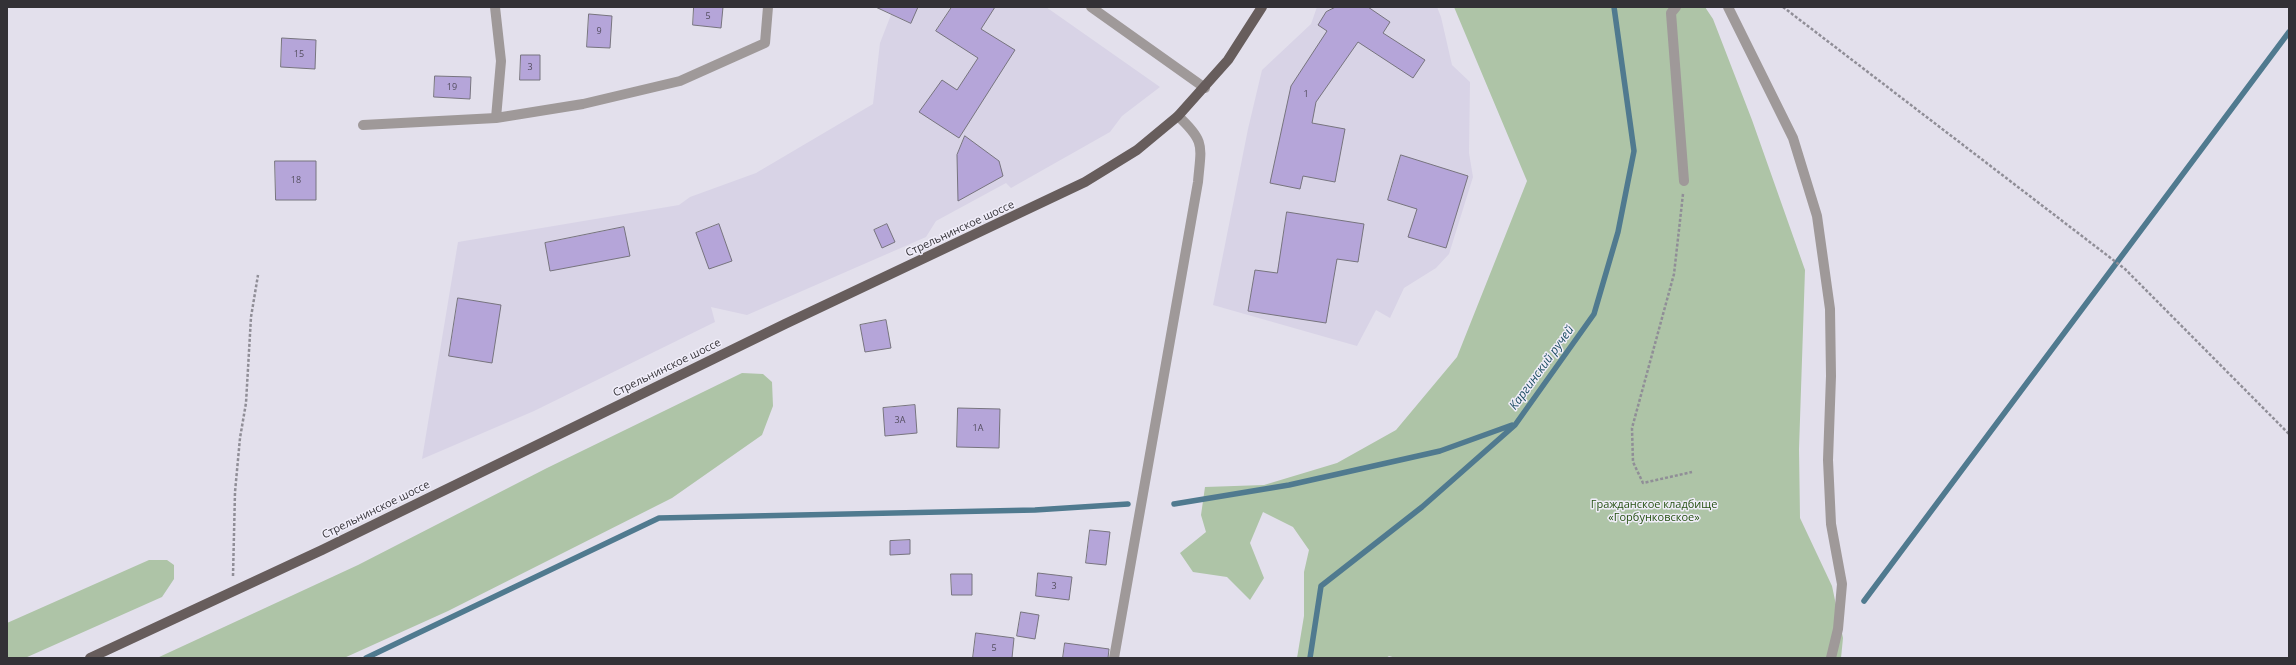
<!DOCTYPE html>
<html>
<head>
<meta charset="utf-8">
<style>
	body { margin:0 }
	#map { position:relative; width:2296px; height:665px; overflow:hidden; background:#e3e0ec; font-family:"Open Sans",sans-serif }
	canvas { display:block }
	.frame { position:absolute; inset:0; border:8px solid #333136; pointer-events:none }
</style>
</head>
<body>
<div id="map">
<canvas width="2296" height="665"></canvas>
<div class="frame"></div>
</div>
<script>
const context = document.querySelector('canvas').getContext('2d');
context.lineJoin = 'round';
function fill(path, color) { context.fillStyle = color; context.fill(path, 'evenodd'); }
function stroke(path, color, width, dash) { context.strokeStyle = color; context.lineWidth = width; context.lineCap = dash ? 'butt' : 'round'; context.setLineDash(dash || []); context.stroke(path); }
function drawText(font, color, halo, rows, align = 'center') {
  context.font = font + ' "Open Sans",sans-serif'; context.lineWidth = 3; context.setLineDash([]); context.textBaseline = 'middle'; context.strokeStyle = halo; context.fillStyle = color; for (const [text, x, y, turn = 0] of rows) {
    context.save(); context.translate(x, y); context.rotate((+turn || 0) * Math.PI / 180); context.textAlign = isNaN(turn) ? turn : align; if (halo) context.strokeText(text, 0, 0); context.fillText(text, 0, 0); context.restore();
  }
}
const built = new Path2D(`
	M894,7H1046L1160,87L1122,116L1110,132L1011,188L1006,183L936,221L926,237L747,315L711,307L715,322L534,411L422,459L458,242L679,205L690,197L756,173L873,104L880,43Z
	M1317,7H1437L1441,17L1452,65L1470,82L1469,153L1473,177L1449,254L1436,268L1404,288L1390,318L1376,310L1357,346L1213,305L1248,129L1262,70L1311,24Z`);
const green = new Path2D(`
	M1454,7H1705L1713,19L1752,120L1805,270L1799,449L1800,518L1832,586L1843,638L1841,658H1396L1389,656L1386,658H1297L1304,616V572L1309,550L1293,527L1263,512L1250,543L1264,578L1250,600L1227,577L1193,572L1180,553L1206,532L1201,515L1205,487L1264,485L1337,463L1396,430L1457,357L1527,181Z
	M742,373L763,374L772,382L773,406L762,435L672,498L448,611L344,658H157L358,565L547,468Z
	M149,560H167L174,565V579L162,597L25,658H7V623Z`);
const stream = new Path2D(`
	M1174,504L1289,485L1440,451L1512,425
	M1864,601L2289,32
	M366,658L659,518L1035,510L1128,504
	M1310,658L1321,586L1422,507L1515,425L1594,314L1618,232L1634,151L1614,7`);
const building = new Path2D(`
	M694,7H723L721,28L693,25Z
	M876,7H918L911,23Z
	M952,7H995L981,29L1015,50L959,138L919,112L942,80L957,90L978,58L936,31Z
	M1336,7H1368L1390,22L1383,33L1425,60L1413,78L1358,42L1316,102L1312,123L1345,129L1335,182L1303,176L1300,189L1270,183L1291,86L1327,31L1318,25L1326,12Z
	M589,14L612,16L610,48L587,47Z
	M282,38L316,40L315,69L281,67Z
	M521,55H540V80H520Z
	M435,76L471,77L470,99L434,97Z
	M965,136L999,161L1003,176L958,201L957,155Z
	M1401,155L1468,176L1446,248L1408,237L1417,209L1388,200Z
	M275,161H316V200H276Z
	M1287,212L1364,224L1358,262L1337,259L1326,323L1248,311L1255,270L1277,273Z
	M719,224L732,261L709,269L696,233Z
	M887,224L895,242L882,248L874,230Z
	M624,227L630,256L550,271L545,243Z
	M458,298L501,305L492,363L449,356Z
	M886,320L891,348L865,352L860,325Z
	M915,405L917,433L885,436L883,408Z
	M958,408L1000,409L999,448L957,447Z
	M1090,530L1110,532L1106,565L1086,563Z
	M910,540V554L890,555V541Z
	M1038,573L1072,577L1069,600L1036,596Z
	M951,574H972V595H952Z
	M1021,612L1039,615L1035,639L1017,636Z
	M976,633L1014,638L1012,658H973Z
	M1065,643L1109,649L1108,658H1063Z`);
const path = new Path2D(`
	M1783,7L2125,269L2289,434
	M1683,194L1674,274L1632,428L1633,462L1643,483L1692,472
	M233,576L235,492L240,438L246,403L251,317L258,275`);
const minor = new Path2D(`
	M495,7L501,61L496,118
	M1091,7L1205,88
	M1676,7L1671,13L1684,181
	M1728,7L1793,138L1817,216L1830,309L1831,376L1828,460L1831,524L1842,584L1838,629L1831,658
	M363,125L496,118L583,104L680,81L765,43L768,7
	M1114,658L1198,182C1201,146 1206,142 1178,116`);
const major = new Path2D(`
	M90,658L322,550L785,324L1085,182L1137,150L1178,116L1228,60L1262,7`);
const numberNames = [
	["5",708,16],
	["9",599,31],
	["15",299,54],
	["3",530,67],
	["19",452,87],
	["1",1306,94],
	["18",296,180],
	["3А",900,420],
	["1А",978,428],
	["3",1054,586],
	["5",994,648]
];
const streetNames = [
	["Стрельнинское шоссе",960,229,-25],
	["Стрельнинское шоссе",667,368,-26],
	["Стрельнинское шоссе",376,510,-26]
];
const parkNames = [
	["Гражданское кладбище",1654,505],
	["«Горбунковское»",1654,518]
];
const waterNames = [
	["Каргинский ручей",1542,368,-54]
];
fill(built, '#d8d3e6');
fill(green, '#aec4a7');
stroke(stream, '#507a8f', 5.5);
fill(building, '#b5a5d9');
stroke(building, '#77747e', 1);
stroke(path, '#908e97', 2.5, [3, 2]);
stroke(minor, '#9f9999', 10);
stroke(major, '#675d5c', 10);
drawText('9px', '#544e5f', null, numberNames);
drawText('11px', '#333136', '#f0edf9', streetNames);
drawText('11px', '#245011', '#f0edf9', parkNames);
drawText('italic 12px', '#1c4d62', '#f0edf9', waterNames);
</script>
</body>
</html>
